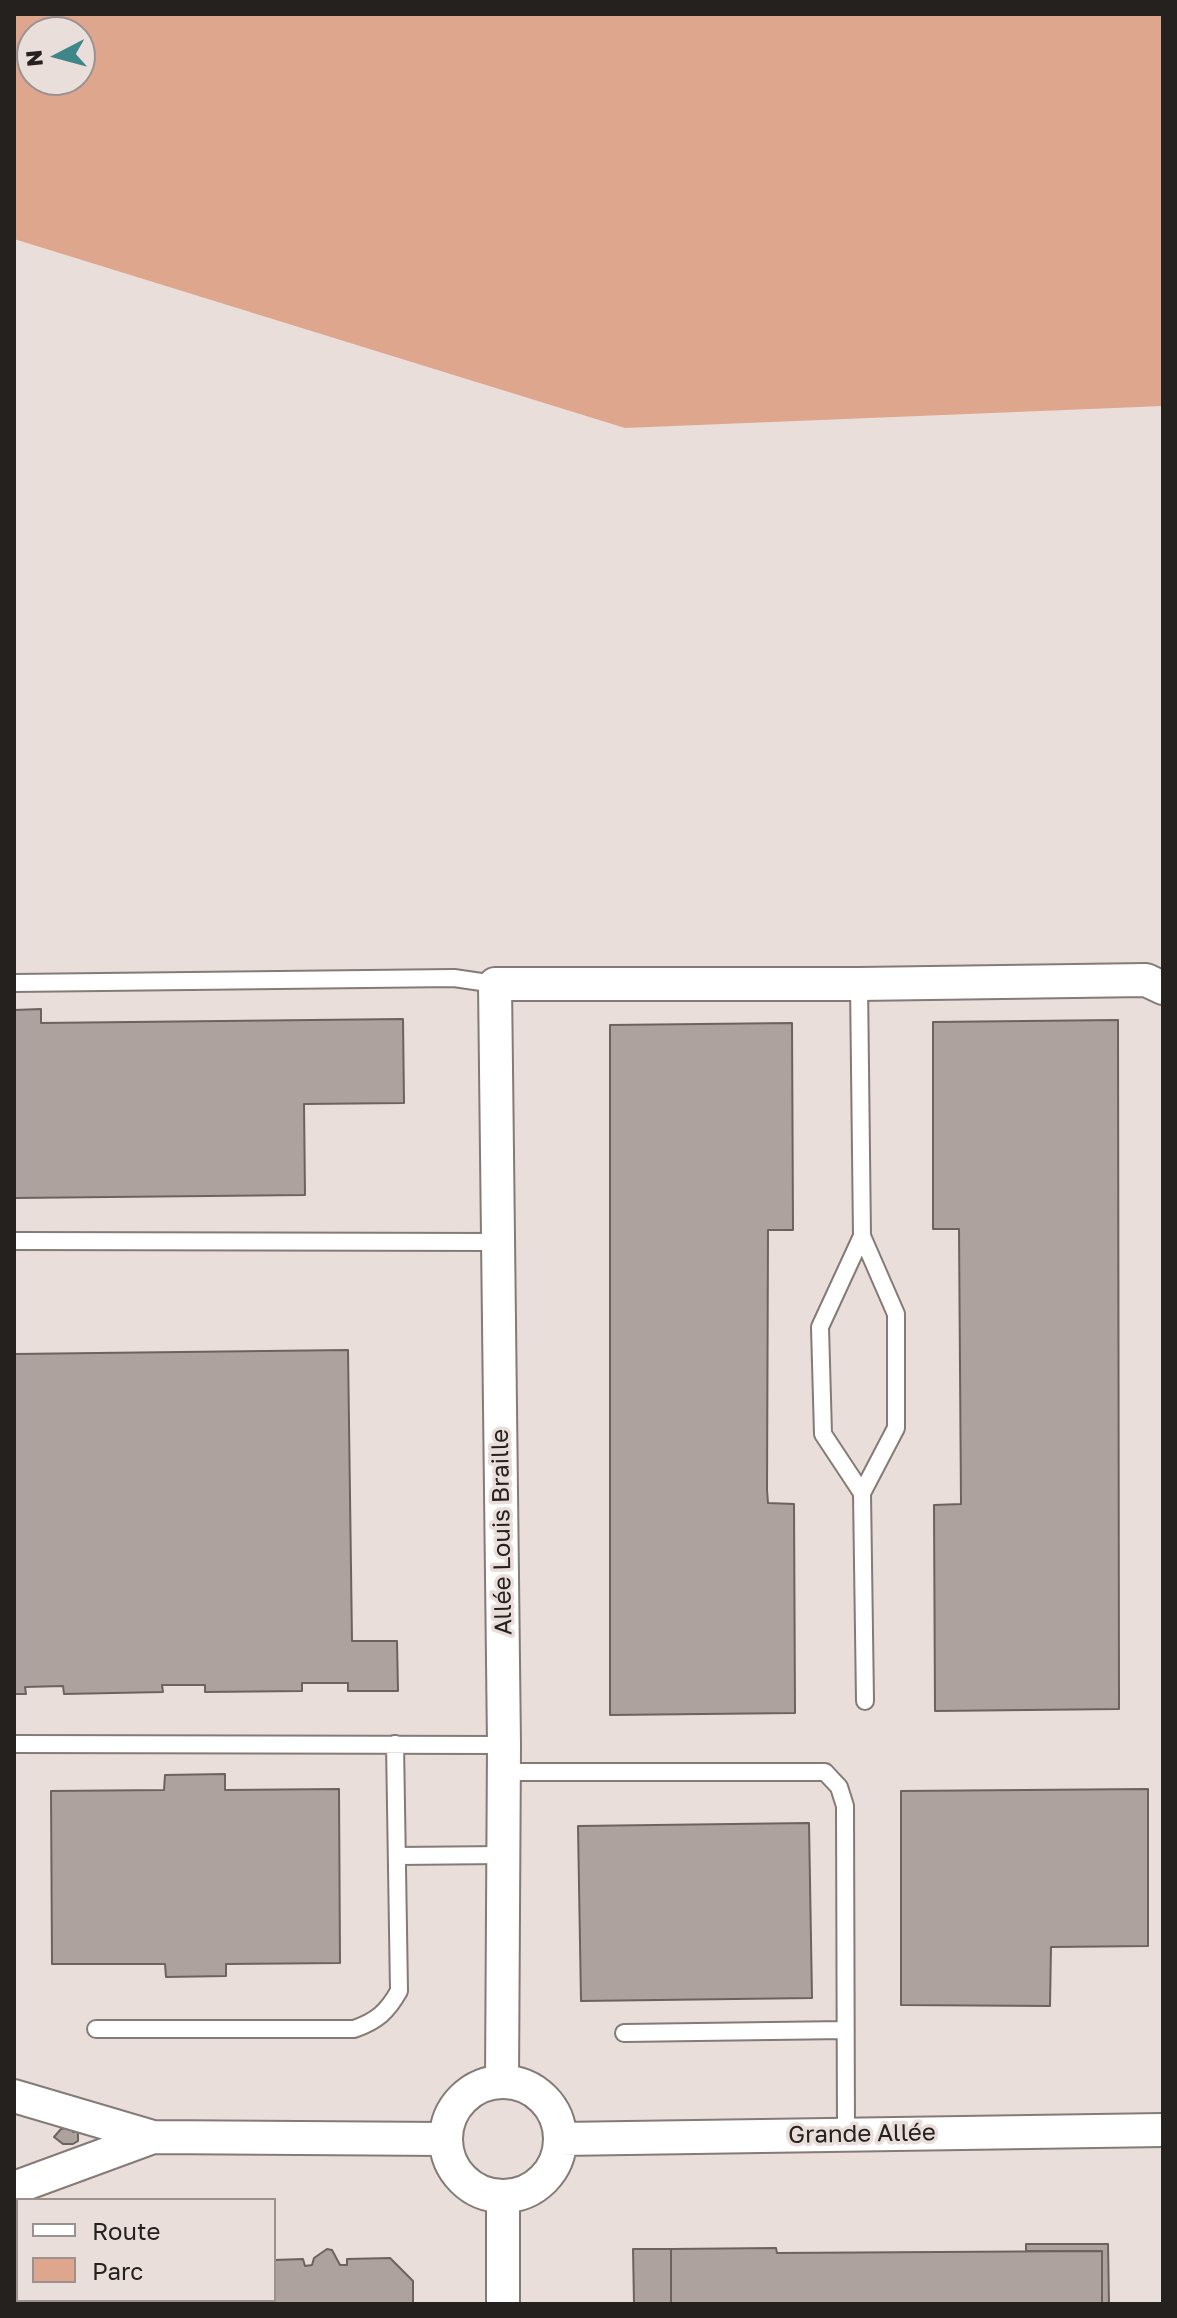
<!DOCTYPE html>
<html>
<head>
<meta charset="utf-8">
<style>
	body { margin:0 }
	#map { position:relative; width:1177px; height:2318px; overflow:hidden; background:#e9deda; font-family:"Golos Text",sans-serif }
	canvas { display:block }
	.frame { position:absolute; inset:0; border:16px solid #25211f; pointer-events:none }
	.legend { position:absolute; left:16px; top:2198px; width:260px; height:104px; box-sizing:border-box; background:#e9deda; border:2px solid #9b928f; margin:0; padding:10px 14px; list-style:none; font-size:24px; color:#25211f }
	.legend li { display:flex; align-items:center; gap:16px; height:40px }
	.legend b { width:40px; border:2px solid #9b928f }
	.north { position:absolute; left:16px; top:16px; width:80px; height:80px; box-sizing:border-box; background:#e9deda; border:2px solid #9b928f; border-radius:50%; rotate:264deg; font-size:22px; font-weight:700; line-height:32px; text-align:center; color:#25211f }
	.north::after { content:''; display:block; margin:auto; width:28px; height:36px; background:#3e868a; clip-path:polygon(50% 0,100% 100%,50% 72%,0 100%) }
</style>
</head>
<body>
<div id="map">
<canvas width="1177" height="2318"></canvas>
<div class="frame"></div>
<ul class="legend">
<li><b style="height:10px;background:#fff"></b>Route</li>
<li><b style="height:22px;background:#dfa68e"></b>Parc</li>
</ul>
<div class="north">N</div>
</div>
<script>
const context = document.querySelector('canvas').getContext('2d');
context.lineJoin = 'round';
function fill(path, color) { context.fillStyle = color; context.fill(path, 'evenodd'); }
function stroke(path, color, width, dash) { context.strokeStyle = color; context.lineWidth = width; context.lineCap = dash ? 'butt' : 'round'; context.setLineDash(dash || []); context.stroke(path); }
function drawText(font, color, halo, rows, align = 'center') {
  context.font = font + ' "Golos Text",sans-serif'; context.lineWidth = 7; context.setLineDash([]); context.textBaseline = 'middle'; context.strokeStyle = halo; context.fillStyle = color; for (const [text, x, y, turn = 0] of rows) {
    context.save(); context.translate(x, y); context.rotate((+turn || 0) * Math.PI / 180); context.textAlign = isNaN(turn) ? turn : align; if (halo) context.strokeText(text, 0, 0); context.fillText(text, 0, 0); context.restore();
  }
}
const green = new Path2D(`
	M14,14H1163V406L625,428L14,239ZM32,32H80V80H32Z`);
const building = new Path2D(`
	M41,1009V1023L403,1019L404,1103L304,1104L305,1195L14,1198V1010Z
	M1118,1020L1119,1709L935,1711L934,1505L961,1504L959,1229H933V1022Z
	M792,1023L793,1230H768L767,1490L768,1503L794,1504L795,1713L610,1715V1025Z
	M348,1350L352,1641H397L398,1691H348V1683H302V1691L205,1692V1685H162L163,1692L64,1694L63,1686L25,1687L26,1694H14V1354Z
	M225,1774V1790L339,1789L340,1963L226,1964V1976L166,1977L165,1964H52L51,1791L164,1790L165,1775Z
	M1148,1789V1946L1051,1947L1050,2006L901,2005V1791Z
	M809,1823L812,1998L581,2001L578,1826Z
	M73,2127V2132L78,2131V2141L73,2144H63L54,2137L61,2129Z
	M1026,2244H1108L1109,2304H1102V2251H1026Z
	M776,2248L777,2253L1102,2251V2304H671V2249Z
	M327,2249L332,2250L340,2265H347V2259L390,2258L413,2281V2304H239V2300H274V2260L303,2259L305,2266L312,2265L314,2258Z
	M633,2249H671V2304H634Z
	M18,2277V2300H173V2304H14V2282Z`);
const lane = new Path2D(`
	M14,983L454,978L495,984
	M859,984L862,1236L820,1327L823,1434L862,1493
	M862,1236L896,1314V1428L862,1493L865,1701
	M14,1241L498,1242
	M14,1744L504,1745
	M504,1772H825L839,1787L845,1806L846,2134
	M397,1856L504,1855
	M96,2029H354C377,2021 387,2012 399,1991L395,1744
	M624,2033L845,2030`);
const street = new Path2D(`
	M502,2081L504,1745L495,984H859L1146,980L1163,988
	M446 2139a57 57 0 1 1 114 0a57 57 0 1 1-114 0Z
	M14,2096L153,2137L444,2139
	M561,2139L1163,2130
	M14,2188L153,2137
	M503,2197V2304`);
const streetNames = [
	["Allée Louis Braille",502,1532,-91],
	["Grande Allée",862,2134,-1]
];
fill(green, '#dfa68e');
fill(building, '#ada29e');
stroke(building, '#6c635f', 2);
stroke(lane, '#847a76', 20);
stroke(street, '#847a76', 36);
stroke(lane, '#fff', 16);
stroke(street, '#fff', 32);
drawText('24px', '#25211f', '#e9deda', streetNames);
</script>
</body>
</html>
